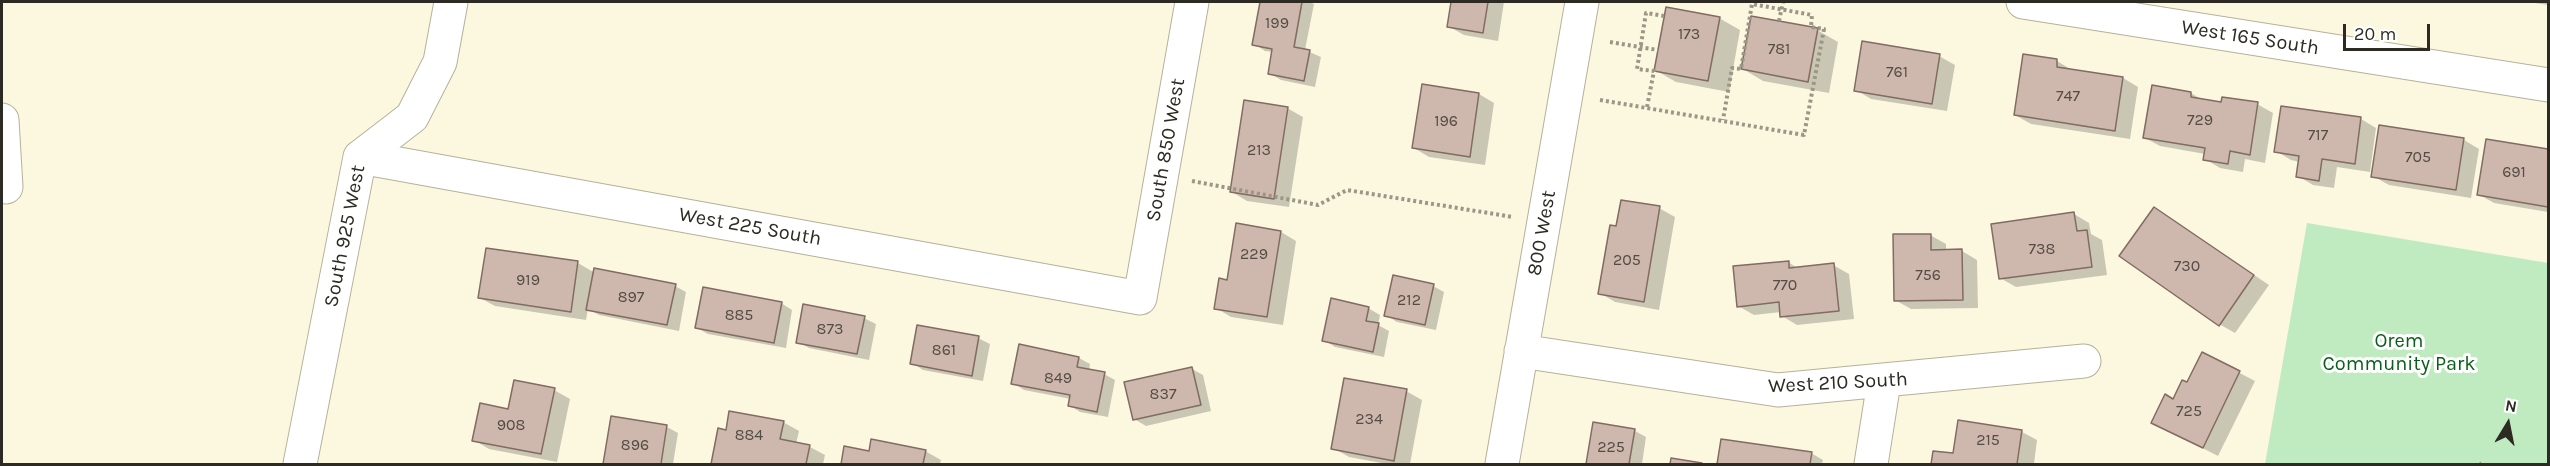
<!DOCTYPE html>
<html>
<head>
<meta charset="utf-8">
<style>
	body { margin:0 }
	#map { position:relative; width:2550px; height:466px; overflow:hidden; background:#fcf8e0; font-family:Karla,sans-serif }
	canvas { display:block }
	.frame { position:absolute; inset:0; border:3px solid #2c2a22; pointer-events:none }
	.north { position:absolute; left:2478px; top:394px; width:60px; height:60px; -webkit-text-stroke:4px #fff; paint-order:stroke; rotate:10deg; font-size:16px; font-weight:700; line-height:24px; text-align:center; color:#2c2a22 }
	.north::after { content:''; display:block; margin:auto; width:21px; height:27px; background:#2c2a22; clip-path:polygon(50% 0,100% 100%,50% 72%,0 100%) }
	.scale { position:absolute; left:2343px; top:24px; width:87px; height:27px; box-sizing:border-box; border:3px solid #2c2a22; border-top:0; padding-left:8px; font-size:18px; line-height:21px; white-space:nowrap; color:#2c2a22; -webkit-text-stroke:4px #fff; paint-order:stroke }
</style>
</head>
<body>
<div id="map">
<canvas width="2550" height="466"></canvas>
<div class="frame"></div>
<div class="north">N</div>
<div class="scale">20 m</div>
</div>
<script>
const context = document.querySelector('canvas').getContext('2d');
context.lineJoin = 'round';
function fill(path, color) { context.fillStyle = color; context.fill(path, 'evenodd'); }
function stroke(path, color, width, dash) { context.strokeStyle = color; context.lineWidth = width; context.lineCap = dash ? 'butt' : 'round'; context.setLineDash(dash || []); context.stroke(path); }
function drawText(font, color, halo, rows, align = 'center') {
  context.font = font + ' Karla,sans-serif'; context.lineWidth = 6; context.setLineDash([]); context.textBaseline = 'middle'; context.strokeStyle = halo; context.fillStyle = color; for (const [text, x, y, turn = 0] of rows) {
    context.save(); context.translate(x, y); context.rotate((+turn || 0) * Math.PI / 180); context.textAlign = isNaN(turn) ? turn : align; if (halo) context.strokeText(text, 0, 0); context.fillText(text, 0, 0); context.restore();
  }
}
const green = new Path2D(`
	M2307,223L2548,263V464H2265Z`);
const shadow = new Path2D(`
	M1262,2H1309L1314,4L1305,50L1321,57L1315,87L1281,80L1269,73L1273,52L1265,51L1254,44Z
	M1452,2H1504L1498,41L1464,35L1448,26Z
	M2528,2H2548V5Z
	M1719,18L1740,30L1729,92L1676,82L1655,70Z
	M1817,30L1838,42L1829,93L1763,81L1743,69Z
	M1939,56L1955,65L1947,111L1871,99L1856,90Z
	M2057,61L2072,70L2123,78L2138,87L2130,139L2031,124L2015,115Z
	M2191,93L2204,101L2223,104H2257L2273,113L2265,163L2245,159L2243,172L2220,168L2205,159V154L2160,146L2145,138Z
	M1479,94L1494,103L1485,165L1429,157L1414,148Z
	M2282,107L2361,119L2376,128L2370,172L2337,167L2334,188L2313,185L2298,176L2300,162L2291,160L2276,151Z
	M1287,108L1303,117L1289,207L1247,201L1232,192Z
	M2464,140L2479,149L2471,198L2389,185L2373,176Z
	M2487,140L2548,151V212L2494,203L2478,194Z
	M1659,208L1675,217L1659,310L1615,302L1600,293L1617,228Z
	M2074,214L2089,223L2091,234L2102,240L2107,275L2016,287L2000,278Z
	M2169,218L2269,285L2235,333L2219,324Z
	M1281,232L1296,241L1283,325L1231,317L1216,308L1228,281Z
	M1930,235L1946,244V251H1962L1977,260L1978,308L1911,309L1895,300Z
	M1788,262L1799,269L1833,265L1849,274L1854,319L1797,325L1782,316L1781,312L1754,315L1738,306Z
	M578,263L595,273L675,286L686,292L679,331L599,315L588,309L586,320L495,306L480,298Z
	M1433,286L1444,292L1436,330L1397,322L1386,315Z
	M781,303L792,310L786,348L708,334L697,328Z
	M1368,308L1380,315L1378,325L1389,331L1384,357L1335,347L1324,340Z
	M864,318L876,324L869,360L809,348L798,342Z
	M978,338L990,344L983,381L923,370L912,363Z
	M2203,354L2255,381L2218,456L2169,431L2174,401L2188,384Z
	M1079,358L1090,364L1089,371L1104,374L1115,380L1108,417L1080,412L1069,405L1071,399L1024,390L1013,383Z
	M1192,369L1203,375L1211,411L1146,426L1134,419Z
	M554,390L570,399L557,462L489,449L474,440Z
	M1406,391L1422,400L1410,464H1387L1349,457L1333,448Z
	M612,418L667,427L678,433L673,464H604Z
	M783,422L799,431L796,444L810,447L825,455L823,464H712L719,430L727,432Z
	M1959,422L2022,432L2037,440L2034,464H1933L1934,452L1954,455Z
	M1594,424L1635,431L1646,437L1642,464H1588Z
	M1722,441L1811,453L1823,460L1822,464H1718Z
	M845,448L870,453L925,451L941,460L940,464H842Z`);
const building = new Path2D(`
	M1260,2H1302L1294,47L1310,50L1304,81L1268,74L1272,49L1252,45Z
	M1451,2H1488L1483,33L1447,27Z
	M1666,7L1720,17L1708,81L1654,71Z
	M1751,16L1818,28L1808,82L1741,69Z
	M1862,41L1940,54L1932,104L1854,91Z
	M2023,54L2057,59V67L2123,77L2115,131L2014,115Z
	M1422,84L1479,93L1470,157L1412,148Z
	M2152,85L2191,92V97L2221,102L2222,97L2258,102L2250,155L2230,151L2228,164L2203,160L2205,148L2143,138Z
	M1244,100L1288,107L1274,199L1230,192Z
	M2281,106L2361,117L2355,164L2322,159L2319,181L2296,177L2299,156L2274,152Z
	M2379,125L2464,138L2456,190L2371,177Z
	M2486,139L2548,149V207L2477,195Z
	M1621,200L1660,206L1644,302L1598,294L1610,225L1616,226Z
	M2154,207L2254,275L2219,326L2119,256Z
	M2074,212L2077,231L2087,230L2092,267L1999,279L1991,224Z
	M1236,223L1281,231L1267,317L1214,309L1219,278L1227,280Z
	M1893,234H1931V250L1962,249L1963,300L1894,301Z
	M486,248L578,261L571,312L478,298Z
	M1789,261V268L1834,263L1839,311L1780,317L1779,302L1737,307L1733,266Z
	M594,268L676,284L667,325L586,310Z
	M1393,275L1434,284L1425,325L1384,316Z
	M703,287L782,302L774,343L695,328Z
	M1331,298L1369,307L1366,321L1379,323L1373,352L1322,341Z
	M803,304L865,316L857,354L796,343Z
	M917,325L979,336L972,376L910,364Z
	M1019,344L1079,357L1077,367L1105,372L1097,412L1068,406L1070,395L1011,384Z
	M2202,352L2240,371L2203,448L2151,423L2165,394L2173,399L2182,380L2187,382Z
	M1192,367L1201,405L1133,420L1124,382Z
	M1344,378L1407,389L1394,461L1331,449Z
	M514,380L555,388L541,454L472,441L480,403L508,409Z
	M729,411L784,421L780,439L810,445L806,464H711L718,428L726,430Z
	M611,416L667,425L661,464H603Z
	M1958,420L2022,430L2017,464H1931L1933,451L1953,453Z
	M1593,422L1635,429L1629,464H1586Z
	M871,439L926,450L923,464H841L844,446L869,451Z
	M1721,439L1812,452L1810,464H1717Z
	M1671,458L1702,463V464H1670Z`);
const path = new Path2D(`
	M1779,21L1783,2
	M1610,42L1658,50
	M1600,100L1804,135L1824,29L1811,27L1812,15L1752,4L1741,69L1732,68L1723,120
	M1647,107L1654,71L1637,69L1646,13L1664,16
	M1192,181L1318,205L1347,190L1513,217
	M2479,463L2480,464`);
const minor = new Path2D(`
	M2023,2L2548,85
	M2,120L6,187
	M360,157L1140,298L1192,2
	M1521,351L1778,390L2084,361
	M300,464L360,157L412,117L440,62L451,2
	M1502,464L1582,2
	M1871,464L1884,382`);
const numberNames = [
	["199",1277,23],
	["173",1689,34],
	["781",1779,49],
	["761",1897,72],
	["747",2068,96],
	["729",2200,120],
	["196",1446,121],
	["717",2318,135],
	["213",1259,150],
	["705",2418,157],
	["691",2514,172],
	["738",2042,249],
	["229",1254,254],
	["205",1627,260],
	["730",2187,266],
	["756",1928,275],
	["919",528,280],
	["770",1785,285],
	["897",631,297],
	["212",1409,300],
	["885",739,315],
	["873",830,329],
	["861",944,350],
	["849",1058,378],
	["837",1163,394],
	["725",2189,411],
	["234",1369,419],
	["908",511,425],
	["884",749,435],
	["215",1988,440],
	["896",635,445],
	["225",1611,447]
];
const streetNames = [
	["West 165 South",2250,38,9],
	["South 850 West",1166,150,-80],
	["West 225 South",750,227,10],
	["800 West",1542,233,-80],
	["South 925 West",345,236,-79],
	["West 210 South",1838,383,-3]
];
const parkNames = [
	["Orem",2399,341],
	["Community Park",2399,364]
];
fill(green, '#c0eac0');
fill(shadow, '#0003');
fill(building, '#ceb7ac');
stroke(building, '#816b62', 1.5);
stroke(minor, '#b5b19b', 35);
stroke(path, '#9a9787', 4, [3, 3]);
stroke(minor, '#fff', 33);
drawText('16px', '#544d44', null, numberNames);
drawText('20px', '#2c2a22', '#fff', streetNames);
drawText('20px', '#095f19', '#fff', parkNames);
</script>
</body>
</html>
